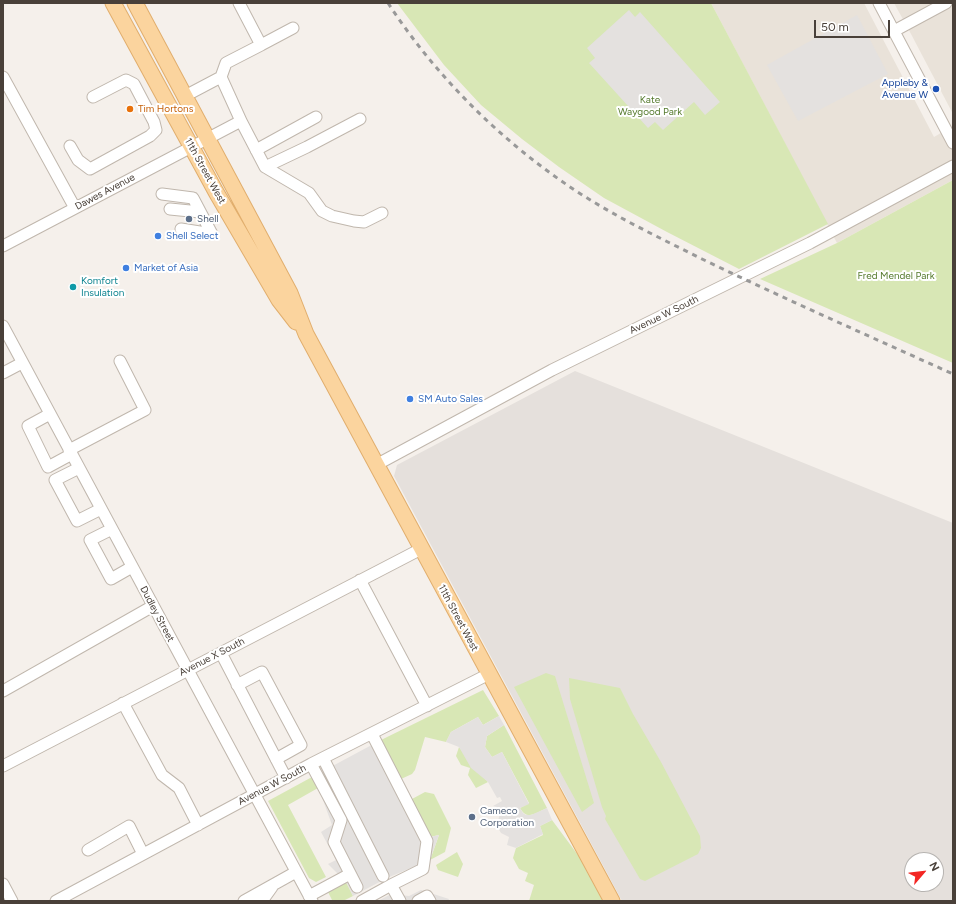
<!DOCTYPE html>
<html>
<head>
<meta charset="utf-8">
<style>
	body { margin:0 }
	#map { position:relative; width:956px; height:904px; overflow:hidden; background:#f5f0eb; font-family:Figtree,sans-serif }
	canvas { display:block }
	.frame { position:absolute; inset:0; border:4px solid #494039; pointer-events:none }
	.north { position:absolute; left:904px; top:852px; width:40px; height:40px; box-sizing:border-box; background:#fff; border:1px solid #b6b3b0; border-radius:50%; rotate:62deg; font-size:11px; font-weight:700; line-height:16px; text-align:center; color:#494039 }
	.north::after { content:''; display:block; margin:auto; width:14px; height:18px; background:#f32724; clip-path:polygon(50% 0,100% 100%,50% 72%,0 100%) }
	.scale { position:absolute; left:814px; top:20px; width:76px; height:18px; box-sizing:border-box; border:2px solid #494039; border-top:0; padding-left:5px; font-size:12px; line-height:14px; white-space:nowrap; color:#494039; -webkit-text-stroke:3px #fff; paint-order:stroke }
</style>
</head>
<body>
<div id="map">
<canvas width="956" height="904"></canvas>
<div class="frame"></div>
<div class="north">N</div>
<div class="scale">50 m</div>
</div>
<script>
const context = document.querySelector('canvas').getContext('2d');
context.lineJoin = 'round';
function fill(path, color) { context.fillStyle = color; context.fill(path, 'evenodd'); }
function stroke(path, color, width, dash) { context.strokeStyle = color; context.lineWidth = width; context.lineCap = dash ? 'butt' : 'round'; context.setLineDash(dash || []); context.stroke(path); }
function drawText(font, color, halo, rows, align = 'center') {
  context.font = font + ' Figtree,sans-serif'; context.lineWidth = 4; context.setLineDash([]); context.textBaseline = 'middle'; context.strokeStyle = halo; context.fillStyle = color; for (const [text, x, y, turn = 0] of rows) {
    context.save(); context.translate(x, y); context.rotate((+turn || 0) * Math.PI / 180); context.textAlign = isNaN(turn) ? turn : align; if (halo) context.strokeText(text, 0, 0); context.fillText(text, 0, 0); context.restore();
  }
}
const residential = new Path2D(`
	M711,3H864L934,137L953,126V180L837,243Z
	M894,3H953V114L911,34Z`);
const industrial = new Path2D(`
	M575,371L953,523V901H622L394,476L397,465ZM912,860H936V884H912Z`);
const green = new Path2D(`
	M397,3H711L828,224L739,269L667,232L604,198L559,167L522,139L481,105L444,65Z
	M953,180V363L760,279L837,243Z
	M546,673L555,676L594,803L582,812L514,687Z
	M569,678L620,688L633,714L661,762L700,836L701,848L698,854L645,881L640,879L605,819L606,816L602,807L570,699Z
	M483,690L499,716L483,725L478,717L451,732L446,742L425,737L415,770L412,774L401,779L381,740Z
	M504,725L547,808C536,813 527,821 520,808L529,803L502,752L492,757L485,747L487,736Z
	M459,747L488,782L476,788L468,775L470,768L461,765L456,756Z
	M312,777L318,788L288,805L326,877L316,882L309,878L268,801Z
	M425,792L434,794L451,828L445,852L430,860L439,835L430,837L412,799Z
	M552,820L612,901H529L534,885L525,881L528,873L519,869L513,858L516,848L543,835L540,826Z
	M457,852L463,864L458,877L438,870L436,865Z
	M346,882L353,896L343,901L332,900L328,892Z`);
const parking = new Path2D(`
	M629,10L635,17L640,12L720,102L705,115L694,102L663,130L655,122L648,128L589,63L595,58L587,48Z
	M857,15L888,74L798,121L767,65Z
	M499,716L504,725L487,736L485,747L492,757L502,752L529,804L520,808L523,813L526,815H531L547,808L552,820L540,826L543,834L516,848L507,845L509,837L501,833L497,826L501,808L493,806L502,801L500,797L497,798L488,782L471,768L459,747L446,742L451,732L478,717L483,725Z
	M381,740L406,787L430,837L439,835L430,860L387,878L353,896L346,882L328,864L336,860L321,832L332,825L319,789L312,777Z
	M421,890L449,899L448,901H378L391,894L409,896Z`);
const minor = new Path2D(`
	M879,3L953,143
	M894,31L946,3
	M261,45L293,28
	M3,77L75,208
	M221,77L226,63L261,45L239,3
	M241,121L265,167L307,147L360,119
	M70,146L78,160L90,169L150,136L156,130L154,122L134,84L126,80L93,97
	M256,150L316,117
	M265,167L309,193L322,211L332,216L354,221L364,222L382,213
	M162,194L193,198L212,234
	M170,209L200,212
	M181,229L212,234
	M3,246L241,121L221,77L185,96
	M3,326L312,901
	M3,373L22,363
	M50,414L28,426L48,467L72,454
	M69,450L145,410L120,361
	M376,465L552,370L810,243L953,166
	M79,468L55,480L77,521L101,509
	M112,529L90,540L111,579L132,567
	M360,580L427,706
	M221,653L286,778
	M237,685L262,672L301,745L276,759
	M3,691L153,606
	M123,703L162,775L179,788L198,825
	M372,734L427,841L423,869L391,885
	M323,758L383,876
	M311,764L341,820L334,842L357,887
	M3,766L421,549
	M88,850L129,826L143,854
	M3,884L12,901
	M309,896L350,874
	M56,901L311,764L489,674
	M244,901L296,872
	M262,901L272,887
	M362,901L391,885L400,901
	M418,901L427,896L430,901`);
const major = new Path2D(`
	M113,3L216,192L279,300L296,322
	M135,3L290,293L306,334L612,901`);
const rail = new Path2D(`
	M388,3C433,72 493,133 560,180C605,212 654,235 702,259C785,299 869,336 953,374`);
const markers = [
	[936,89,4,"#1a4fb4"],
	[130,109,4,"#e8710a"],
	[189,219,4,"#5c6f8a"],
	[158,236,4,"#3f7fe0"],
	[126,268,4,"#3f7fe0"],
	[73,287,4,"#0f9aa8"],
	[410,399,4,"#3f7fe0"],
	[472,817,4,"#5c6f8a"]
];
const transitNames = [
	["Appleby &",928,83],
	["Avenue W",928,95]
];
const parkNames = [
	["Kate",650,100],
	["Waygood Park",650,112],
	["Fred Mendel Park",896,276]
];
const foodNames = [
	["Tim Hortons",138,109]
];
const streetNames = [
	["11th Street West",205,171,61],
	["Dawes Avenue",105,192,-28],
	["Avenue W South",664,315,-26],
	["Dudley Street",157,614,62],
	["11th Street West",458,618,62],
	["Avenue X South",212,657,-27],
	["Avenue W South",272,785,-28]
];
const serviceNames = [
	["Shell",197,219],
	["Cameco",480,811],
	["Corporation",480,823]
];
const shopNames = [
	["Shell Select",166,236],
	["Market of Asia",134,268],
	["SM Auto Sales",418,399]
];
const cultureNames = [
	["Komfort",81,281],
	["Insulation",81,293]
];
fill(residential, '#e9e2d9');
fill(industrial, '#e5e0dc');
fill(green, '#d8e7b5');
fill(parking, '#e4e1df');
stroke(minor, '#c0b7ad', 13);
stroke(major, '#e1ae6d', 17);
stroke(minor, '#fff', 11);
stroke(major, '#fbd49e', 15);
stroke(rail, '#999', 3, [5, 5]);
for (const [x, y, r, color] of markers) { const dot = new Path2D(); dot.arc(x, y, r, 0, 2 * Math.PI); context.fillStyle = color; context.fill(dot); stroke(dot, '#fff', 1.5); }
drawText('10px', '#164399', '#fff', transitNames, 'right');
drawText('10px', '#557a2d', '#fff', parkNames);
drawText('10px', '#c56008', '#fff', foodNames, 'left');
drawText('10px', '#494039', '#fff', streetNames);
drawText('10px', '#4e5e75', '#fff', serviceNames, 'left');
drawText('10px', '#366cbe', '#fff', shopNames, 'left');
drawText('10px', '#0d838f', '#fff', cultureNames, 'left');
</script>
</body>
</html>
